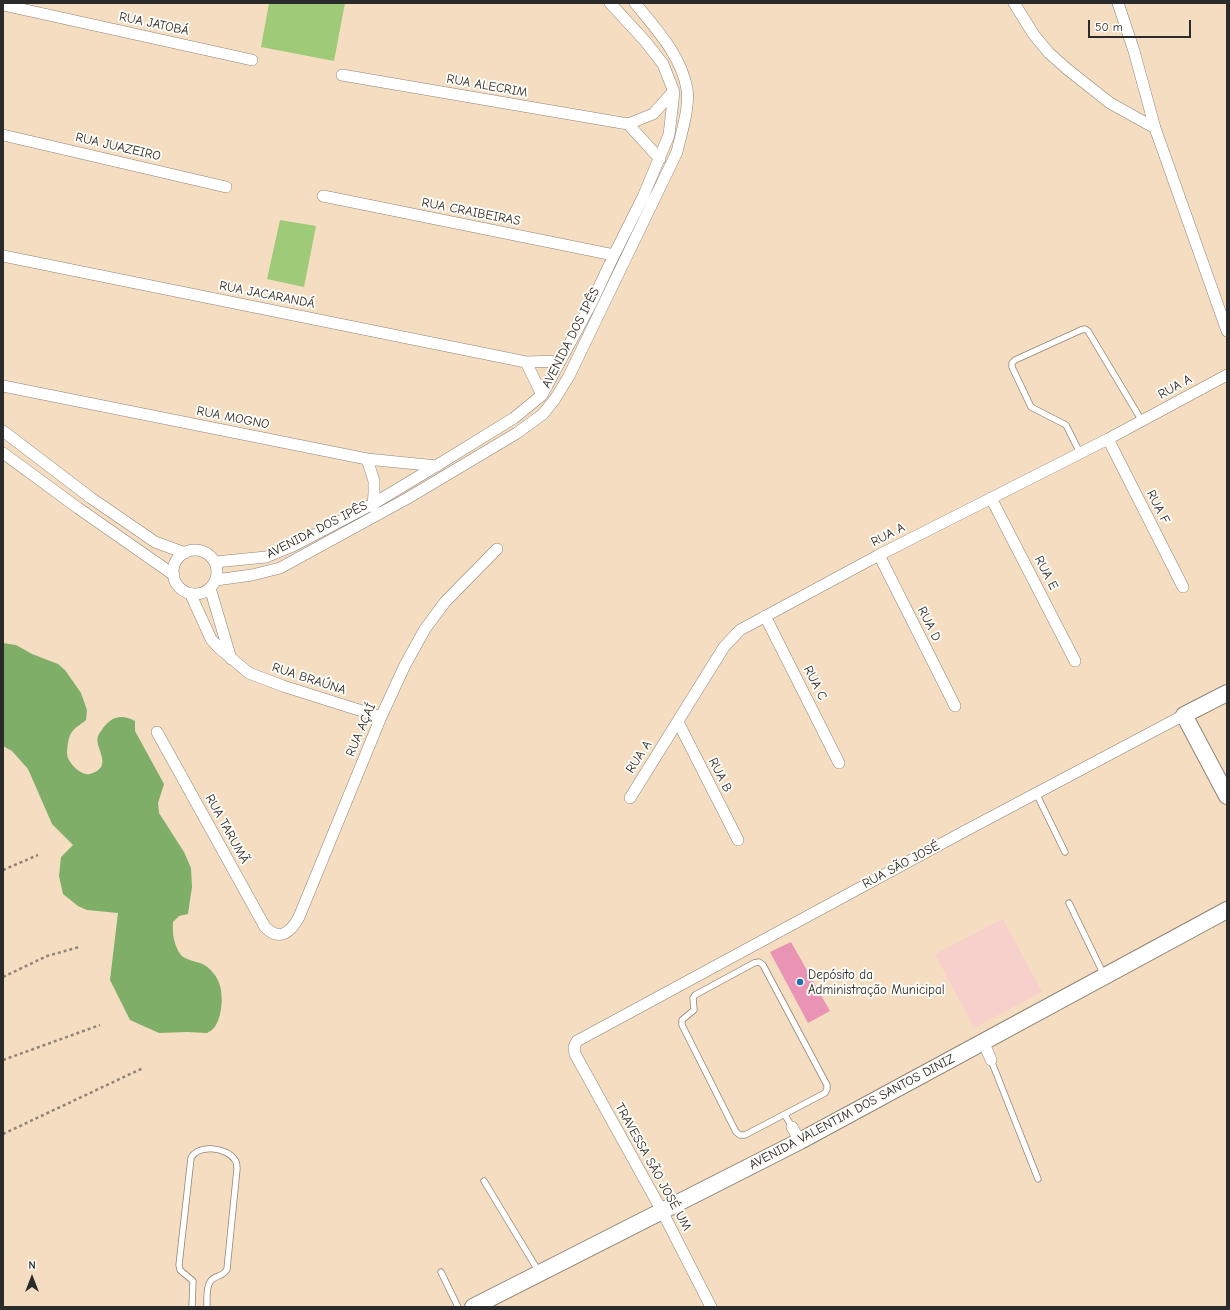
<!DOCTYPE html>
<html>
<head>
<meta charset="utf-8">
<style>
	body { margin:0 }
	#map { position:relative; width:1230px; height:1310px; overflow:hidden; background:#f4ddc1; font-family:"Comic Neue",sans-serif }
	canvas { display:block }
	.frame { position:absolute; inset:0; border:4px solid #2b2b2b; pointer-events:none }
	.north { position:absolute; left:12px; top:1258px; width:40px; height:40px; -webkit-text-stroke:3px #fdfcf7; paint-order:stroke; rotate:0deg; font-size:11px; font-weight:700; line-height:16px; text-align:center; color:#2b2b2b }
	.north::after { content:''; display:block; margin:auto; width:14px; height:18px; background:#2b2b2b; clip-path:polygon(50% 0,100% 100%,50% 72%,0 100%) }
	.scale { position:absolute; left:1088px; top:20px; width:103px; height:18px; box-sizing:border-box; border:2px solid #2b2b2b; border-top:0; padding-left:5px; font-size:12px; line-height:14px; white-space:nowrap; color:#2b2b2b; -webkit-text-stroke:3px #fdfcf7; paint-order:stroke }
</style>
</head>
<body>
<div id="map">
<canvas width="1230" height="1310"></canvas>
<div class="frame"></div>
<div class="north">N</div>
<div class="scale">50 m</div>
</div>
<script>
const context = document.querySelector('canvas').getContext('2d');
context.lineJoin = 'round';
function fill(path, color) { context.fillStyle = color; context.fill(path, 'evenodd'); }
function stroke(path, color, width, dash) { context.strokeStyle = color; context.lineWidth = width; context.lineCap = dash ? 'butt' : 'round'; context.setLineDash(dash || []); context.stroke(path); }
function drawText(font, color, halo, rows, align = 'center') {
  context.font = font + ' "Comic Neue",sans-serif'; context.lineWidth = 4; context.setLineDash([]); context.textBaseline = 'middle'; context.strokeStyle = halo; context.fillStyle = color; for (const [text, x, y, turn = 0] of rows) {
    context.save(); context.translate(x, y); context.rotate((+turn || 0) * Math.PI / 180); context.textAlign = isNaN(turn) ? turn : align; if (halo) context.strokeText(text, 0, 0); context.fillText(text, 0, 0); context.restore();
  }
}
const built = new Path2D(`
	M1003,919L1042,992L974,1028L935,954Z`);
const green = new Path2D(`
	M269,3H345L334,61L261,47Z
	M280,220L316,226L304,287L267,279Z`);
const forest = new Path2D(`
	M3,643L16,645L32,654L58,664L65,670L81,693L87,710L86,720C82,724 75,727 72,732C68,736 66,753 68,758C71,765 79,773 86,774C90,775 92,773 95,772C112,764 94,747 98,736C99,733 102,730 103,728C112,716 122,714 135,721V731L164,784L158,803L159,813L184,852L191,868L192,887L188,914L179,916L173,922C172,933 174,946 181,955C186,961 199,961 206,966C211,970 217,976 219,983C224,995 222,1018 214,1028C212,1030 209,1032 207,1033L187,1032L159,1033L130,1020L110,980L118,913L87,910L78,906L63,894L59,876L61,857L73,845L52,824L28,769L12,751L3,746Z`);
const building = new Path2D(`
	M791,942L830,1011L808,1023L770,952Z`);
const path = new Path2D(`
	M3,870L38,855
	M3,977L47,956L79,947
	M3,1060L100,1025
	M3,1134L143,1068`);
const lane = new Path2D(`
	M1080,453L1066,425L1031,407L1012,367V363L1015,360L1081,330L1085,329L1088,331L1142,421
	M1036,793L1065,852
	M1069,903L1104,975
	M759,962L763,965L827,1085V1089L825,1093L745,1135H740L736,1132L682,1025V1020L694,1010L693,998L695,995L754,963Z
	M991,1060L1038,1179
	M785,1115L792,1127
	M484,1181L539,1272
	M441,1272L458,1307
	M192,1307L193,1281L180,1270L179,1265L191,1158C198,1144 227,1147 235,1160C237,1162 237,1166 237,1169L227,1269C224,1277 214,1275 210,1282C206,1288 207,1300 207,1307`);
const street = new Path2D(`
	M1014,3L1034,35L1049,53L1067,69L1110,103L1155,128
	M1118,3L1134,51L1155,128L1227,331
	M3,5L252,60
	M342,75L628,124L653,114L673,92
	M628,124L660,159
	M3,135L226,187
	M323,196L614,255
	M3,256L526,362L560,361
	M526,362L542,395
	M3,386L367,459L437,466
	M3,431L91,498L142,533L155,542L185,553
	M1108,439L1183,587
	M3,453L78,508L174,575
	M367,459L374,481V493L373,507
	M991,498L1075,661
	M173 572a22 22 0 1 1 44 0a22 22 0 1 1-44 0Z
	M879,555L955,706
	M215,562L266,557L293,546L373,504L436,466L514,418L542,395L591,304L614,255L643,197L669,135L674,92L663,64L645,41L610,3
	M216,580L252,575L280,568L408,498L517,433L543,414L555,399L569,376L677,152C681,134 690,107 687,89C681,55 656,29 635,3
	M210,588L231,659
	M190,593L211,639L219,648L249,673L283,686L381,717
	M765,616L839,763
	M678,722L738,840
	M157,732L265,927C280,942 291,932 299,917L381,717L405,665L425,629L445,602L497,549
	M630,798L724,647L740,630L879,555L1108,439L1227,375
	M983,1041L991,1060
	M792,1127L800,1141
	M711,1307L662,1211L575,1054L574,1047L577,1041L965,831L1184,715`);
const secondary = new Path2D(`
	M1227,693L1184,715L1227,796
	M473,1307L800,1141L1227,910`);
const markers = [
	[800,982,4,"#1f6fb2"]
];
const streetNames = [
	["RUA JATOBÁ",154,24,12],
	["RUA ALECRIM",487,86,10],
	["RUA JUAZEIRO",118,147,13],
	["RUA CRAIBEIRAS",471,212,11],
	["RUA JACARANDÁ",267,295,11],
	["AVENIDA DOS IPÊS",571,338,-63],
	["RUA A",1175,387,-29],
	["RUA MOGNO",233,418,11],
	["RUA F",1158,507,63],
	["AVENIDA DOS IPÊS",317,530,-27],
	["RUA A",888,535,-27],
	["RUA E",1046,573,63],
	["RUA D",929,624,63],
	["RUA BRAÚNA",309,679,18],
	["RUA C",815,683,63],
	["RUA AÇAÍ",361,730,-67],
	["RUA A",639,757,-57],
	["RUA B",720,775,63],
	["RUA TARUMÃ",227,829,61],
	["RUA SÃO JOSÉ",901,865,-28],
	["AVENIDA VALENTIM DOS SANTOS DINIZ",852,1112,-28],
	["TRAVESSA SÃO JOSÉ UM",653,1167,61]
];
const poiNames = [
	["Depósito da",808,975],
	["Administração Municipal",808,990]
];
fill(built, '#f7d0cc');
fill(green, '#9fca77');
fill(forest, '#7fae68');
fill(building, '#ea94b5');
stroke(lane, '#908476', 7);
stroke(street, '#908476', 12);
stroke(secondary, '#908476', 18);
stroke(path, '#908476', 2.5, [3, 3]);
stroke(lane, '#fff', 5.5);
stroke(street, '#fff', 11);
stroke(secondary, '#fff', 16);
for (const [x, y, r, color] of markers) { const dot = new Path2D(); dot.arc(x, y, r, 0, 2 * Math.PI); context.fillStyle = color; context.fill(dot); stroke(dot, '#fdfcf7', 1.5); }
drawText('13px', '#2b2b2b', '#fdfcf7', streetNames);
drawText('13px', '#2b2b2b', '#fdfcf7', poiNames, 'left');
</script>
</body>
</html>
